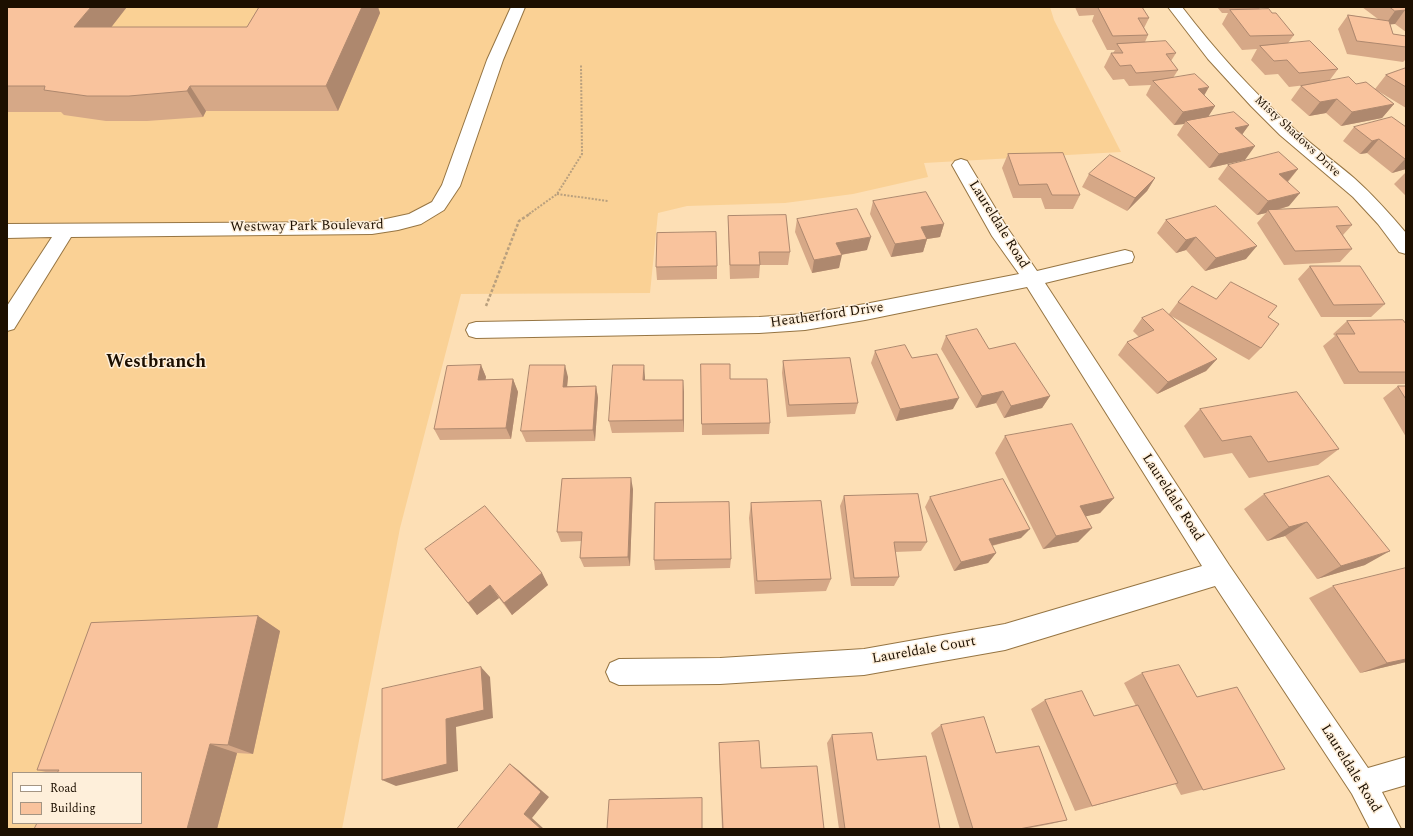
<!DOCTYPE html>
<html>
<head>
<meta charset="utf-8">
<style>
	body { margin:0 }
	#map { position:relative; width:1413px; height:836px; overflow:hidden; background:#fddfb5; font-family:Spectral,serif }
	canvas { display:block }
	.frame { position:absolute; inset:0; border:8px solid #1c0f00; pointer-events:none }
	.legend { position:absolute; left:12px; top:772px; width:130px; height:52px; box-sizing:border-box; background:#feefda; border:1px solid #a49583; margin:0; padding:5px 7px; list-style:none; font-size:12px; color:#1c0f00 }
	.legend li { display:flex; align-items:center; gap:8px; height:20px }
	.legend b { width:20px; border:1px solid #a49583 }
</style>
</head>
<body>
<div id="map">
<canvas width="1413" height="836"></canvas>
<div class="frame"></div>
<ul class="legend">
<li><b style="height:5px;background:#fff"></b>Road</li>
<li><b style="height:11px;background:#f9c39d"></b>Building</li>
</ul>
</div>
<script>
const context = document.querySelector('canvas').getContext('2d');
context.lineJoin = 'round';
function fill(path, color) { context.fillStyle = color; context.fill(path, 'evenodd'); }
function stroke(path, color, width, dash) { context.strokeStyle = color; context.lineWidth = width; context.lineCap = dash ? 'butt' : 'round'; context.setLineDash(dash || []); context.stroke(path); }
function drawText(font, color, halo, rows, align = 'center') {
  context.font = font + ' Spectral,serif'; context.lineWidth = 3; context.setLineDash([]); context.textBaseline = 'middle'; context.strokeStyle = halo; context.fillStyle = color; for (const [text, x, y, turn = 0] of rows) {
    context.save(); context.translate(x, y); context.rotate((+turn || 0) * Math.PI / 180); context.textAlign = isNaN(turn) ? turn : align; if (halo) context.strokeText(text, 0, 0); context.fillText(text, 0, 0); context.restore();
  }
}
const built = new Path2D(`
	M7,7H1050L1054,20L1121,152L924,163L928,177L853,194L785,203L687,206L658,213L650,293L461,294L400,528L342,829H7ZM13,773H141V823H13Z`);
const pathFar1 = new Path2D(`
	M557,194L608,201
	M529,214L557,194L582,154L581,65`);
const path = new Path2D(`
	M486,306L519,221L531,213`);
const minor = new Path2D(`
	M511,7H525L503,60L460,186L444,210L421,224L398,230L372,234L71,237L14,329L7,331V306L52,237L7,238V224L372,222L409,214L432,202L442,185L487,60Z
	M1168,7H1182C1215,50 1251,90 1291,126C1311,145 1333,160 1354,178C1373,195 1390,214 1406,233V254L1399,252L1378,224L1353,197L1280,135L1251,106L1208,59Z
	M961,159L967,161L1006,226L1037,271L1125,250L1132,252L1134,257L1132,262L1045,283L1229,565L1368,768L1406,757V785L1382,792L1401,829H1370L1352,794L1215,586L1005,650L864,675L720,684L619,685L610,681L606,672L610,663L619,659L720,658L864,649L1005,624L1202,566L1027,287L865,320L805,330L759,333L476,338L469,336L466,330L469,324L476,322L759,317L805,314L865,304L1019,274L992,236L952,165L955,161Z`);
const wall = new Path2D(`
	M7,7L112,27H247L259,7H378L380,13L338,111H206L203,117L147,121H106L64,115L61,112H7Z
	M1075,7H1142L1149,18L1144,28L1148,35L1145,42L1176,53L1171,61L1178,70L1173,78L1204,95L1215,106L1208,117L1249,125L1242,134L1245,160L1209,168L1177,135L1184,124L1174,125L1146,95L1151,85L1129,86L1124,79L1113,80L1104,67L1111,53H1113L1115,50H1107L1092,21L1094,15L1079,16Z
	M1217,7H1261L1259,9L1272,13L1294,35L1288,43L1338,69L1329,81L1356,84L1375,89L1386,75L1406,68V108L1378,91L1394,104L1382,118L1341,126L1326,113L1309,116L1291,100L1301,86L1306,85L1289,87L1278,74L1265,75L1251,60L1257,49L1242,50L1222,24L1228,13H1222Z
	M1362,7H1406V32L1395,24H1390L1393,34L1406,36V59L1403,62L1347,54L1338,29L1348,15L1378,19Z
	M1354,127H1406V169L1392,173L1367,153L1360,154L1343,141Z
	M1008,154L1080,195L1073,209H1045L1041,198H1013L1002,168Z
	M1228,165L1298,169L1288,182L1289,206L1277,210L1352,225L1343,235L1352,249L1340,262L1284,265L1257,223L1266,213L1257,215L1218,179Z
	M1406,172V196L1394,184Z
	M1089,174L1155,178L1147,191L1127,211L1082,187Z
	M873,201L944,224L940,237L927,239L923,252L891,257L870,214Z
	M728,216L790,252L788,265H760L759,278L730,279L728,229Z
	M797,219L867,250L841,255L839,268L812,273L795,232Z
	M1166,220L1246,259L1205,271L1186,250L1176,253L1157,233Z
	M717,266V279L657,280L656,267Z
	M1310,266L1385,304L1371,317H1321L1298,279Z
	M1216,299L1268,317L1261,348L1249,360L1171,316L1217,359L1206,371L1157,394L1118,355L1127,342L1139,337L1133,331L1142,318L1169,314L1178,302Z
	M1347,321L1406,324V384H1344L1323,346L1335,336L1333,334Z
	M946,336L989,349L1050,396L1042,408L1004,418L996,403L976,408L941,349Z
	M875,351L953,409L896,421L871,363Z
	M783,361L858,403L855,414L787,417L782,373Z
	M701,364L730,379L770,423L769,434L702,435Z
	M481,365L486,377L485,380L513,379L518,392L511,439L440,440L434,429Z
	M568,377L567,386H596L598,398L595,441L526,442L521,431Z
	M645,377V380L684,392V432L612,433L609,421Z
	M1398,386H1406V437L1383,398Z
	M1200,409L1339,449L1318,465L1249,478L1232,453L1204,458L1184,426Z
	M1005,436L1114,498L1100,513L1086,516L1078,542L1043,549L995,453Z
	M1329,476L1365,565L1317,579L1285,536L1267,541L1244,509L1264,494Z
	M633,489L630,566L584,567L580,558L582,541L561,542L557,532Z
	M844,496L927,542L921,551L895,552L899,577L894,586H851L840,506Z
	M930,497L1021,538L992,546L996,553L988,563L954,571L925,507Z
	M751,503L831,579L826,591L755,594L749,518Z
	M425,549L542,573L548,585L512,615L499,598L477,615Z
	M731,559L730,568L655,570L654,560Z
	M1333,586L1406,662L1360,673L1309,598Z
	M258,616L280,631L253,754L237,753L217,829H34L141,773H50L37,770Z
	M1142,673L1197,697L1285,769L1181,795L1175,784L1075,811L1031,709L1045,700L1094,716L1136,706L1124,683Z
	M941,725L996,753L1067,820L1051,824L1025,829H960L931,733Z
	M832,735L940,829H839L827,743Z
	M719,743L761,768L824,829H722L719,750Z`);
const shadedWall = new Path2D(`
	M91,7H127L92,52L74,27Z
	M362,7H378L380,13L338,111L326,86Z
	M1405,10L1395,24L1385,25L1395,11Z
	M190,86L206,111L203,117L187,91Z
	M1209,87L1201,101L1198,89Z
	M1337,99L1326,113L1309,116L1320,102Z
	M1394,104L1382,118L1341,126L1352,112Z
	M1215,106L1206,120L1186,121L1184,124L1174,125L1183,112Z
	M1249,125L1239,139L1235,128Z
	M1379,139L1367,153L1360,154L1372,141Z
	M1255,146L1245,160L1209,168L1219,154Z
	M1405,159H1406V169L1392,173Z
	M1298,169L1287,182L1279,174Z
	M1155,178L1147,191L1127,211L1135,198Z
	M1300,193L1289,206L1269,212L1268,210L1266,213L1257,215L1268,201Z
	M944,224L940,237L927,239L923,252L891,257L895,244L921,227Z
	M871,237L867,250L834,256L836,243Z
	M1196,237L1186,250L1176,253L1186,240Z
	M1257,246L1246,259L1205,271L1216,258Z
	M842,255L839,268L812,273L814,260Z
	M1217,359L1206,371L1157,394L1168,382Z
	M481,365L486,377L483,392L478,380Z
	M565,365L568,377L566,398L563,387Z
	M644,365L645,377V392L643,380Z
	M513,379L518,392L511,439L506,428Z
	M683,380L684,392V432L683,420Z
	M596,386L598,398L595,441L593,430Z
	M1003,391L996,403L976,408L982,396Z
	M1050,396L1042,408L1004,418L1011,406Z
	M959,398L953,409L896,421L900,409Z
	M631,478L633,489L630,566L628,557Z
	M1114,498L1100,513L1067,521L1080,506Z
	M1307,522L1285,536L1267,541L1289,527Z
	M1092,528L1078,542L1043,549L1056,536Z
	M1030,529L1021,538L982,548L989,539Z
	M1390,551L1365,565L1317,579L1341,566Z
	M996,553L988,563L954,571L961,562Z
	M542,573L548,585L512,615L504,603Z
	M490,585L499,598L477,615L468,603Z
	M258,616L280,631L253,754L228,745Z
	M1406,659V662L1360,673L1387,663Z
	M481,667L490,677L493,718L456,727L458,771L396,786L382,780L446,719Z
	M210,744L237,753L217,829H187Z
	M510,764L518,770L549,797L532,818L544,829H541L524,814Z`);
const building = new Path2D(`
	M7,7H91L74,27H247L259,7H362L326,86H190L187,91L129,96H87L44,90L45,86H7Z
	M1098,7H1142L1149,18H1138L1148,35L1113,36Z
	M1390,7H1406V10L1395,11Z
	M1269,9L1272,13H1276L1294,35L1250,36L1230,10Z
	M1348,15L1389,21L1393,34L1406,36V47L1357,41Z
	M1166,41L1176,53L1166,54L1178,70L1136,73L1131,65L1120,66L1111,53H1123L1117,44Z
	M1310,41L1338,69L1299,73L1287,60L1274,61L1260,46Z
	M1406,68V87L1386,75Z
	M1195,74L1209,87L1198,89L1215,106L1183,112L1153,81Z
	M1349,77L1356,84L1366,82L1394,104L1352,112L1337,99L1320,102L1301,86Z
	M1234,112L1249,125L1235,128L1255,146L1219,154L1186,121Z
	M1392,117L1406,127V159H1405L1379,139L1372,141L1354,127Z
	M1279,152L1298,169L1279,174L1300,193L1268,201L1228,165Z
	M1063,153L1080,195H1052L1047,184L1019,185L1008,154Z
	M1110,155L1155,178L1135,198L1089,174Z
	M926,192L944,224L921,227L927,239L895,244L873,201Z
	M1216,206L1257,246L1216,258L1196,237L1186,240L1166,220Z
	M1338,207L1352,225L1336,226L1352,249L1295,251L1268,210Z
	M857,209L871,237L836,243L842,255L814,260L797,219Z
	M786,215L790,252H759L760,265H730L728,216Z
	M716,232L717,266L656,267L657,233Z
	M1310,266H1360L1385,304L1334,305Z
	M1231,282L1277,306L1268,317L1279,324L1261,348L1178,302L1192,286L1216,299Z
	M1163,309L1217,359L1168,382L1127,342L1154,330L1142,318Z
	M1403,320L1406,324V372H1359L1336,334H1355L1347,321Z
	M977,329L989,349L1015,343L1050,396L1011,406L1003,391L982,396L946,336Z
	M905,345L912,358L937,354L959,398L900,409L875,351Z
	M850,358L858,403L789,405L783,361Z
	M701,364H730V379H767L770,423L702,424Z
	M481,365L478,380L513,379L506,428L434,429L447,366Z
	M530,365H565L563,387L596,386L593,430L521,431Z
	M613,365H644L643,380H683V420L609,421Z
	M1398,386H1406V399Z
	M1297,392L1339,449L1268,462L1251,436L1222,441L1200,409Z
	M1072,424L1114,498L1080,506L1092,528L1056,536L1005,436Z
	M1329,476L1390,551L1341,566L1307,522L1289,527L1264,494Z
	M631,478L628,557L580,558L582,532H557L562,479Z
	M1003,479L1030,529L989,539L996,553L961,562L930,497Z
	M918,494L927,542H894L899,577L854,578L844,496Z
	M821,501L831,579L757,581L751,503Z
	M729,502L731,559L654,560L655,503Z
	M485,506L542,573L504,603L490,585L468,603L425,549Z
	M1406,568V659L1387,663L1333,586Z
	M258,616L228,745L210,744L187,829H34L37,823H141V773H57L59,770H37L91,623Z
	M1179,665L1197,697L1237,687L1285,769L1203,790L1142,673Z
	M481,667L484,710L446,719L447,764L382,780V689Z
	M1082,691L1094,716L1138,705L1178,783L1092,806L1045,700Z
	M984,717L996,753L1039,746L1067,820L1019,829H973L941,725Z
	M872,733L877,760L926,756L940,829H845L832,735Z
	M759,741L761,768L817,766L824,829H723L719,743Z
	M510,764L541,792L524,814L541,829H457Z
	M702,798V829H607L609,800Z`);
const farStreetnames = [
	["Misty Shadows Drive",1297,137,43]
];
const streetNames = [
	["Laureldale Road",998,225,58],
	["Westway Park Boulevard",307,227,-1],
	["Heatherford Drive",827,316,-8],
	["Laureldale Road",1172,498,57],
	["Laureldale Court",924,651,-10],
	["Laureldale Road",1350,769,58]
];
const districtNames = [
	["Westbranch",156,363]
];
fill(built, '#fad195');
stroke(minor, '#967543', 2);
stroke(pathFar1, '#b9a07e', 2, [2, 1.5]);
stroke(path, '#b9a07e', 2.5, [3, 2]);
fill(minor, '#fff');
fill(wall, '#d6a887');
fill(shadedWall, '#ae886e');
fill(building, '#f9c39d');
stroke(building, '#ae886e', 1);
drawText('12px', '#1c0f00', '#feefda', farStreetnames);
drawText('14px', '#1c0f00', '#feefda', streetNames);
drawText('bold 18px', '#1c0f00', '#feefda', districtNames);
</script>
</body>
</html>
